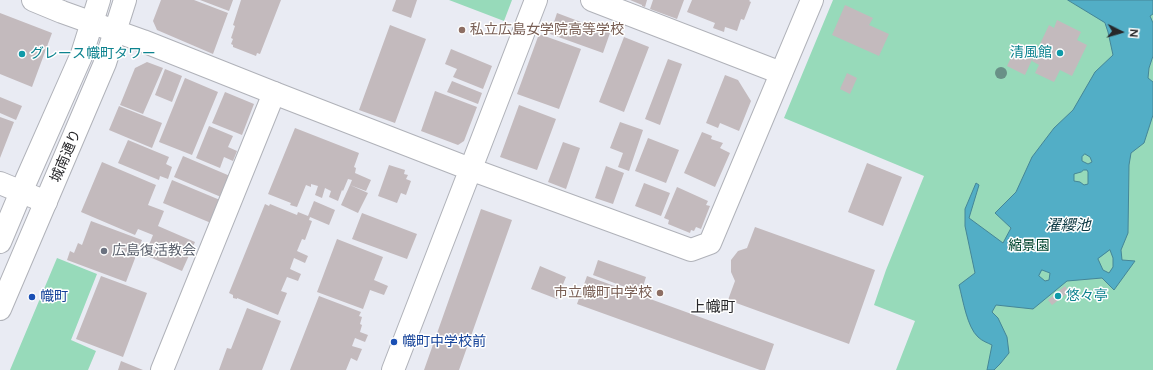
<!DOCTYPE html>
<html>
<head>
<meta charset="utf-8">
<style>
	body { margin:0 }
	#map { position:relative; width:1153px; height:370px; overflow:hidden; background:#e9ebf3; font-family:Figtree,sans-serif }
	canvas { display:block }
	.north { position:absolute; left:1101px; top:12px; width:40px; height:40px; -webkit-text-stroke:3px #fff; paint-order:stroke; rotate:95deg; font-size:11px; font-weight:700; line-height:16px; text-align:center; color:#27272a }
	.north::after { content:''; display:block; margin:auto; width:14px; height:18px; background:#27272a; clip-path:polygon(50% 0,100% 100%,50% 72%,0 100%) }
</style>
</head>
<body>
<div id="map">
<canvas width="1153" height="370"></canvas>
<div class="north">N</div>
</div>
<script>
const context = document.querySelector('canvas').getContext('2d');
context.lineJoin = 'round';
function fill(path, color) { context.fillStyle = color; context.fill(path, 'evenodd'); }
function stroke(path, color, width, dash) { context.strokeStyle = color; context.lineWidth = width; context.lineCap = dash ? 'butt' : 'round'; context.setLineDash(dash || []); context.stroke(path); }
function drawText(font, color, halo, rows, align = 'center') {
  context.font = font + ' Figtree,"Noto Sans JP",sans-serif'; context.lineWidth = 3; context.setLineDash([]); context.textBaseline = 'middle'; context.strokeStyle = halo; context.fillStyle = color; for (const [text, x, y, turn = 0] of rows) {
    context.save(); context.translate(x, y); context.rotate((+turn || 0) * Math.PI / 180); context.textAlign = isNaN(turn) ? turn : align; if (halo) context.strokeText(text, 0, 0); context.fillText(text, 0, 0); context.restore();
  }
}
const green = new Path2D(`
	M449,0H512L504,21Z
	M833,0H1153V370H896L915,321L874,305L886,270L924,176L784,118Z
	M57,258L97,274L71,340L96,351L88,370H10Z`);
const water = new Path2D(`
	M1068,0H1153V14L1150,16L1153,23V56L1149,68L1148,78L1153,82V115L1144,143L1131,153L1129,165L1128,233L1121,250L1122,260L1135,261L1114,290L1102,278L1067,281L1033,309L996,305L992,312L998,318L1007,337L1009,353L1000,364L994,370H987L992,345C988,343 982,341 978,337C967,327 963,300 959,285L975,273L965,226V209L976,183L979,185L969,218L1003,243L1011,228L995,213L1016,192L1032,157L1054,128L1073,110L1095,72L1113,55L1108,32L1105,23ZM1085,154L1090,157L1092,162L1088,164L1082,161V157ZM1084,170H1087L1088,172V184L1084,185L1080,182L1074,181V174L1081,172ZM1110,250L1113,258V267L1109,273L1103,270L1098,259ZM1042,270L1050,273L1049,280L1045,281L1039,276Z`);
const building = new Path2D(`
	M161,0H194L228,13L213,54L157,30L153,21Z
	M200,0H233L229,11Z
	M241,0H281L260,54L257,53L256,56L233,47V45L231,44L233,39L231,38L235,26L233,25Z
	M396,0H417L411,18L392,11Z
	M630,0H647L645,7L642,6V5Z
	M653,0H684L677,19L650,9Z
	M692,0H750L749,1L751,2L744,20L741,19L737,31L725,27L724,32L713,28L715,23L687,12Z
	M845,5L873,18L869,25L889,34L879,56L832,35Z
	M0,13L52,33L32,87L0,74Z
	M557,13L610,33L603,53L550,34Z
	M1057,20L1081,32L1077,40L1087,45L1072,76L1060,70L1054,82L1035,73L1039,65L1032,61L1049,25L1054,28Z
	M390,25L426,39L395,123L359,110Z
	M539,34L581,49L559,109L517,94Z
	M624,37L649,47L624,112L599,102Z
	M1018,43L1036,51L1025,75L1007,66Z
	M451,49L492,66L483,89L453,77L457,69L445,64Z
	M668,59L682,64L660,125L645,119Z
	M147,62L163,68L143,114L120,105L135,68Z
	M165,69L182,76L172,102L155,95Z
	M847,73L857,78L850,94L840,89Z
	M725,75L738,80L751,101L739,131L720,123L718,128L706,123Z
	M185,78L218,92L192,155L159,142Z
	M452,81L482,93L478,104L447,92Z
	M435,91L477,107L464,141L458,145L421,131Z
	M225,92L254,104L242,135L212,123Z
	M0,97L22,106L16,120L0,113Z
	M519,105L556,119L537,170L500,157Z
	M119,106L162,123L152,148L109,130Z
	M0,117L14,122L0,158Z
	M620,122L643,130L629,171L618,167L623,153L610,148Z
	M209,126L233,136L228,147L237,151L233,161L224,157L220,168L196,158Z
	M295,128L359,153L354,167L356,168L355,173L371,180L366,191L350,185L352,180L348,179L343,191L342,190L338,201L329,197L331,191L325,188L322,198L315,195L318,186L311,184V187L306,185L297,207L290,205L291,203L268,194Z
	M702,132L712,136L711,139L723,143L720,148L730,153L715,187L684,173Z
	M648,138L679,150L666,183L635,171Z
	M128,140L169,157L166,164L172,167L168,179L160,176L159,180L118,163Z
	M563,142L580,148L566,189L548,182Z
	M183,156L230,176L221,197L174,177Z
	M102,162L156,185L148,205L164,211L158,226L195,242L182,271L145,255L153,235L138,229L135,235L81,212Z
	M867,163L902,177L883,226L848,212Z
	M389,165L405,170L404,174L408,175L406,179L411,181L406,195L401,193L397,203L378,196Z
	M606,166L624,173L613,204L595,198Z
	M172,180L220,200L211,223L163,203Z
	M644,183L670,193L661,216L635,206Z
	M350,185L368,193L358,213L341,205Z
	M677,187L708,201L706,205L710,206L701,229L696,227L694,231L691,230L690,233L668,224L669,220L664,218Z
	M314,201L335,210L329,225L310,217L309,220L312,221L305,240L302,239L297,251L308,256L305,263L294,258L290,269L301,274L298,281L287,277L281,291L287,293L278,315L237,298V299L233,298V295L229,293L265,204L269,206L270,204L297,215L298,212L308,216Z
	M481,209L512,220L459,370H424Z
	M362,213L417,234L407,259L352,239Z
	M91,221L142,240L126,282L67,260L70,251L74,253L78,243L82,245Z
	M755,227L875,270L849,344L728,300L735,281L731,272V260L738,251L747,248Z
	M337,239L383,257L374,280L388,286L384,295L370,290L363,309L317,292Z
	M598,260L646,277L641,293L593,275Z
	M540,266L566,277L557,299L531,289Z
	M101,276L147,293L123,357L76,339Z
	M587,276L774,344L765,370H760L577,304Z
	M1065,286L1069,292L1052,305L1048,300Z
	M319,296L361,312L359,316L362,317L360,324L362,325L360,332L368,335L365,342L355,338L352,346L362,349L357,361L351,358L346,370H290Z
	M247,308L281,321L262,370H219L227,348L231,349Z
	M121,361L143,370H118Z`);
const minor = new Path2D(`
	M592,0L781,73
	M0,183L46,202
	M162,370L274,93`);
const tertiary = new Path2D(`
	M33,0L62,12L143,41L274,93L470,169L691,250L710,243L812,0
	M0,242L21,192L82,54L99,0
	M0,309L105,63L125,0
	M393,370L536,0`);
const trees = [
	[1001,73]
];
const markers = [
	[462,30,4,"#8d6e63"],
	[1060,53,4,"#0f9aa8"],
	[22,54,4,"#0f9aa8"],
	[104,251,4,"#6b7280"],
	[660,293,4,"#8d6e63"],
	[1058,296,4,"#0f9aa8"],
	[32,297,4,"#1a4fb4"],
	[394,342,4,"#1a4fb4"]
];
const educationNames = [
	["私立広島女学院高等学校",470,30],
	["市立幟町中学校",652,293,"right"]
];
const cultureNames = [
	["清風館",1052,53,"right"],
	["グレース幟町タワー",30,54],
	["悠々亭",1066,296]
];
const streetNames = [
	["城南通り",66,156,-67]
];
const parkNames = [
	["縮景園",1029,246]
];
const worshipNames = [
	["広島復活教会",112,251]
];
const transitNames = [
	["幟町",40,297],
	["幟町中学校前",402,342]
];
const waterNames = [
	["濯纓池",1068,226]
];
const neighbourhoodNames = [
	["上幟町",713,308]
];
fill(green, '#97daba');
fill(water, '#52aec6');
stroke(water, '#458697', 1);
fill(building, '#c3babd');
stroke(minor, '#b0b2b9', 24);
stroke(tertiary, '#b0b2b9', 24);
stroke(minor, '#fff', 22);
stroke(tertiary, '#fff', 22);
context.fillStyle = '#699087';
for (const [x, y] of trees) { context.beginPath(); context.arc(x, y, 6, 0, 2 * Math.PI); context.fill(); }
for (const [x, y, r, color] of markers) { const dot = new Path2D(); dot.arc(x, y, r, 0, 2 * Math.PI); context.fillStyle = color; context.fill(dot); stroke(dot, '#fff', 1.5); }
drawText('14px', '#785e54', '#fff', educationNames, 'left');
drawText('14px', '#0d838f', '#fff', cultureNames, 'left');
drawText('14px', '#27272a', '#fff', streetNames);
drawText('14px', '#01452e', '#fff', parkNames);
drawText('14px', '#5b616d', '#fff', worshipNames, 'left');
drawText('14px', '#164399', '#fff', transitNames, 'left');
drawText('italic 15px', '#093640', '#fff', waterNames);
drawText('15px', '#27272a', '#fff', neighbourhoodNames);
</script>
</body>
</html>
